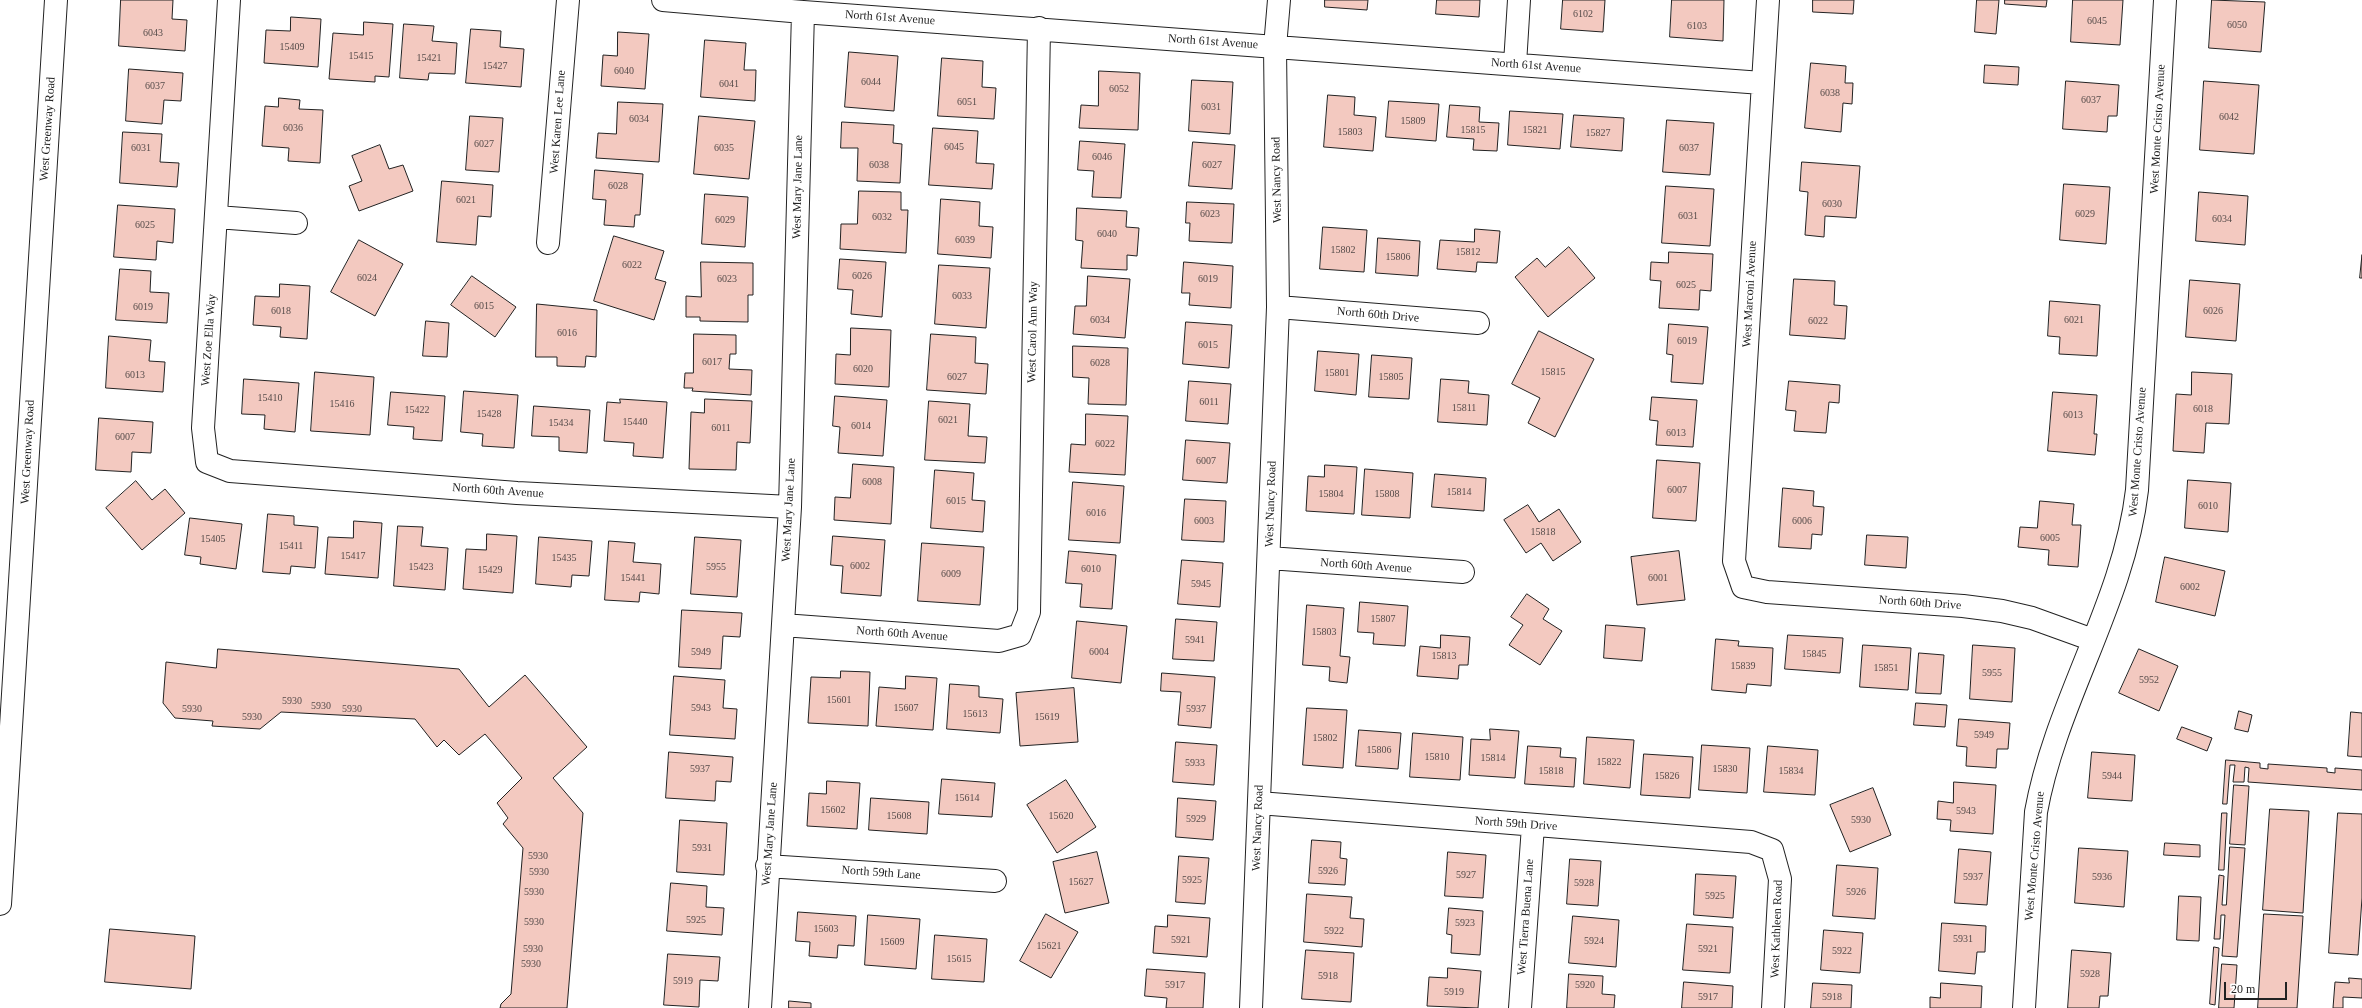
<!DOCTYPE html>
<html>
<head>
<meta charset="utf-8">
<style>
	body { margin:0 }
	#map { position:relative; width:2362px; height:1008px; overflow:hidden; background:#fff; font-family:Georgia,serif }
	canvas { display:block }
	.scale { position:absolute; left:2224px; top:982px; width:63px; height:18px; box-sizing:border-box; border:2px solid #222; border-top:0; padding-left:5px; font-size:12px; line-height:14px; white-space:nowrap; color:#222; -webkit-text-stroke:3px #fff; paint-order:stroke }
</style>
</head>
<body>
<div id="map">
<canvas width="2362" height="1008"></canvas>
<div class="scale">20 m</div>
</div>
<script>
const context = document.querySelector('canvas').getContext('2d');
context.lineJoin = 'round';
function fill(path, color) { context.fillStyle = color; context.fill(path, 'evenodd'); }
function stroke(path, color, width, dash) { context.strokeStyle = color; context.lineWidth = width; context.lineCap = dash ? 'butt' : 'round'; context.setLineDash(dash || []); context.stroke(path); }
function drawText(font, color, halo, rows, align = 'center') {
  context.font = font + ' Georgia,serif'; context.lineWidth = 3; context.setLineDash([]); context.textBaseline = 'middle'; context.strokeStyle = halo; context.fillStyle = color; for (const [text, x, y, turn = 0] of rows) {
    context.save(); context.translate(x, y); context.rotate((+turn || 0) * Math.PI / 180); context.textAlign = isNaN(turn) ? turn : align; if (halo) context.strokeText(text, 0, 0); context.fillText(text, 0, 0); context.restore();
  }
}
const building = new Path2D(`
	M121,0H173L172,19L187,20L185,51L119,46Z
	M1325,0H1368L1367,10L1325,7Z
	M1437,0H1480L1479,17L1436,14Z
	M1563,0H1605L1603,32L1561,29Z
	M1672,0H1724L1723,41L1670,37Z
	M1813,0H1854L1853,14L1813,12Z
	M1977,0H1999L1996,34L1975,32Z
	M2005,0H2047L2046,7L2005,4Z
	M2073,0H2123L2120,45L2071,42Z
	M2212,0L2265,2L2261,52L2209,48Z
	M291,17L321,19L318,67L264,63L266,30L290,31Z
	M364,22L393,24L389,77L375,76V82L329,79L333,33L363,35Z
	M404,24L434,26L432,41L457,43L455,74L429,73L428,80L400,78Z
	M471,29L501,31L500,47L524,49L521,87L466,83Z
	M618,32L649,34L645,89L601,86L603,55L617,56Z
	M705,40L746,43L744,70H756L755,101L701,97Z
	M849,52L898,56L894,111L845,107Z
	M942,58L983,61L982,87L996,88L994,119L938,116Z
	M1811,63L1846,66L1845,83H1853L1852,104L1843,103L1841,132L1805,128Z
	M1985,65L2019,67L2018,85L1984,83Z
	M129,69L183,73L181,101L164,100L162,124L126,121Z
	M1099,71L1140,73L1138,130L1079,128L1081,105L1098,106Z
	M1192,80L1233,82L1230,134L1189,131Z
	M2066,81L2119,85L2117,116H2108L2107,132L2063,129Z
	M2204,81L2259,85L2254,154L2200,150Z
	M1328,95L1355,97L1354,115L1376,117L1373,151L1324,147Z
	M279,98L300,100L299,109L323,110L320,163L288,161L289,148L262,146L265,106L278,107Z
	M1389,101L1439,104L1436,141L1386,137Z
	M618,102L663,104L659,162L596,158L598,133L616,134Z
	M1450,105L1480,107L1479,122L1499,123L1497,151L1473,150L1474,139L1447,137Z
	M1510,111L1563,114L1560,149L1508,145Z
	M1574,115L1624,118L1622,151L1571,147Z
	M470,116L503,118L499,172L466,170Z
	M699,116L755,121L749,179L694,174Z
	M1667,120L1714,123L1710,175L1663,172Z
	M842,122L894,125L893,143L902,144L900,183L857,181L858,148H841Z
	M933,128L978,131L976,163L994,164L992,189L929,185Z
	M123,132L162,134L160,162L179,163L177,187L120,183Z
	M1080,141L1125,144L1121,198L1092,197L1094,171L1078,170Z
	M1193,142L1235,145L1232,189L1189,186Z
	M380,145L389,169L403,165L413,191L359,211L349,186L362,181L352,156Z
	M1802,162L1860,166L1856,218L1825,216L1824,237L1805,235L1808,192L1800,191Z
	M595,170L643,174L640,215H635L634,227L604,225L606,200L593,199Z
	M442,181L493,185L491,217L478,216L476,245L437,242Z
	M2064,184L2110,187L2106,244L2060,240Z
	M1666,186L1714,189L1710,246L1662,243Z
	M859,191L901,192V210H908L906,253L840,249L841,224H857Z
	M2199,192L2248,196L2245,245L2196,241Z
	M705,194L748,197L745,247L702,244Z
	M941,199L980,202L979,226L993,227L991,258L938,254Z
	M1187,202L1234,204L1232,243L1189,241L1190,223H1186Z
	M118,205L175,209L173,243L157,241L156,260L114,257Z
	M1077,208L1127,211L1126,227L1139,228L1137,256L1127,255V270L1081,268L1083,241L1076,240Z
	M1323,227L1367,230L1364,272L1320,269Z
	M1475,229L1500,231L1497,263L1477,262L1476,272L1437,269L1440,240L1474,242Z
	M614,236L664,251L655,279L666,282L654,320L594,301Z
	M1378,238L1420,241L1418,276L1376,273Z
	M359,240L403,264L375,316L331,292Z
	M1569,247L1595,278L1548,317L1515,277L1537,258L1545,267Z
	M1669,252L1713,254L1711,291L1700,290L1699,310L1659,308L1661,281L1650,280L1651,262L1668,263Z
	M2362,255V278H2360Z
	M840,259L886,262L882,317L851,314L853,290L838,289Z
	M701,262L753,263V295H748V322L700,321V317H686V296L701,297Z
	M1184,262L1233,266L1231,308L1189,305L1190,293H1182Z
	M939,265L990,268L986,328L935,324Z
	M120,269L151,271L150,292L169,293L167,323L116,320Z
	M472,276L516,307L495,337L451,305Z
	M1088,276L1130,279L1125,338L1073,334L1075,306H1086Z
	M1794,279L1835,281L1834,305L1847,306L1845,339L1790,335Z
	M2190,280L2240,284L2236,341L2186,337Z
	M280,284L310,286L307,339L280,337L281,327L253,325L255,296L279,297Z
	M2050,301L2100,305L2097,356L2059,354L2060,337L2048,336Z
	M537,304L597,310L596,357L586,356L585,367L557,366V357H536Z
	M426,321L449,323L447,357L423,356Z
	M1186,322L1232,325L1229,368L1183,364Z
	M1669,324L1708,327L1703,384L1671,382L1673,355L1667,354Z
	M851,328L891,330L889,387L835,384L836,354L850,355Z
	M1539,331L1594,359L1555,437L1528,423L1540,398L1512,384Z
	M694,334L736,335V354H730L729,369L752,370L751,395L692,391L693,388H684L685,373H693Z
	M931,334L976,337L975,363L988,364L986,394L927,390Z
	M109,336L151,340L149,361L165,362L163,392L106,388Z
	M1073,346L1128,348L1126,405L1088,404L1089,378L1073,377Z
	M1318,351L1359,354L1356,395L1315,391Z
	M1372,355L1412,358L1409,399L1369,397Z
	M315,372L374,377L370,435L311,431Z
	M2192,372L2232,374L2229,424L2206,423L2204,453L2173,451L2176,394L2191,395Z
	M244,379L299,383L295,432L264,429L265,415L242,414Z
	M1441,379L1469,381L1468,393L1489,395L1487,425L1438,422Z
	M1189,381L1231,384L1228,424L1186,421Z
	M1789,381L1840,385L1839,403L1829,402L1826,433L1794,431L1796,411L1786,410Z
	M464,391L518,395L514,448L482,446L483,434L461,432Z
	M391,392L445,396L442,441L413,439L414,427L388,425Z
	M2053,392L2097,395L2094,434H2097L2095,455L2048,451Z
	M835,396L887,400L883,456L838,453L840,427L833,426Z
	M1652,397L1697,400L1693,447L1656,445L1658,421L1650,420Z
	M620,399L667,402L663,458L633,456L634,443L604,441L607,402L620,403Z
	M705,399L752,401L750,443L737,442L736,470L689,469L691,412L704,413Z
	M929,401L970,404L968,436L987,437L985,463L925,460Z
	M534,406L590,410L587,453L559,451V437L532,436Z
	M1086,414L1128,416L1125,475L1069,472L1071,444L1085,445Z
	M99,418L153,422L151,453L132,452L131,472L96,470Z
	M1186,440L1230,443L1227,483L1183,480Z
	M1657,460L1700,463L1696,521L1653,518Z
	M853,464L894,467L891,524L834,520L835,497L850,498Z
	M1325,465L1357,467L1354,514L1306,511L1308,476L1324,477Z
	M1365,469L1413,473L1410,518L1362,515Z
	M935,470L974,473L972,500L985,501L983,532L931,528Z
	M1435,474L1486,478L1484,511L1432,507Z
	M2188,480L2231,483L2228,532L2185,528Z
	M136,481L152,500L165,489L185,513L142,550L106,508Z
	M1073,482L1124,486L1120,543L1069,540Z
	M1783,488L1814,491L1813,506L1824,507L1822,535L1812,534L1811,549L1779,547Z
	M1185,499L1226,501L1224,542L1182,540Z
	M2040,501L2074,504L2072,525H2081L2078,567L2048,565L2049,550L2018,547L2020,527L2037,528Z
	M1528,505L1539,522L1559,509L1581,542L1553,561L1541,543L1526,553L1504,520Z
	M268,514L294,516V525L318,527L315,568L291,566L290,574L263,572Z
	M190,518L242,524L236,569L200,564L201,557L185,555Z
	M354,521L382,523L378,578L325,574L328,537L353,538Z
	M398,526L423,527L421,546L448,548L445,590L394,586Z
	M487,534L517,536L513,593L463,589L466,549L486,550Z
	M1867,535L1908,537L1906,568L1865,565Z
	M833,536L885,540L881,596L841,593L843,566L831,565Z
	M539,537L592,541L589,576L572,575L571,587L536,584Z
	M695,537L741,540L737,597L691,594Z
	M609,541L635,543L633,562L661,564L659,594L640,592L639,602L605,600Z
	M922,543L984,547L980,605L918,601Z
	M1069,551L1116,555L1112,609L1080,607L1082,584L1066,583Z
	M1679,551L1685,600L1637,605L1631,557Z
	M2165,557L2225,571L2215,616L2156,602Z
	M1182,560L1223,563L1220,607L1178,604Z
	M1527,594L1549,609L1543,619L1562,631L1540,665L1509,645L1523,625L1511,617Z
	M1360,602L1408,606L1405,646L1373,644L1374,633L1358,632Z
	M1307,605L1344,608L1340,656L1350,657L1347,683L1329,681L1330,667L1303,665Z
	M682,610L742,613L740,637L723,636L721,669L679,667Z
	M1176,619L1217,622L1214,661L1173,659Z
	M1077,621L1127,626L1121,683L1072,678Z
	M1606,625L1645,628L1642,661L1604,658Z
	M1441,635L1470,637L1468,665H1459L1458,679L1417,676L1420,646L1440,648Z
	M1788,635L1843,638L1840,673L1785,669Z
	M1716,639L1739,641L1738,646L1773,648L1771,686L1747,684L1746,693L1712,690Z
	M1863,645L1911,648L1908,690L1860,687Z
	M1973,645L2015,648L2012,702L1970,699Z
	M218,649L459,669L489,707L525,675L587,747L553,778L583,813L567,1008H500L501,1004L511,994L523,848L503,824L508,818L497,803L522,778L485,734L459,755L444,740L437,747L415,719L281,712L260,729L212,726L213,721L175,718L163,703L166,662L216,668Z
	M2139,649L2178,666L2159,711L2119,693Z
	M1919,653L1944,655L1941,694L1916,693Z
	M841,671L870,672L868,726L808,723L811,677L840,678Z
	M1162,673L1215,677L1211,728L1178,725L1181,692L1161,691Z
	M674,676L725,680L723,708L737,709L735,739L670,735Z
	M906,676L937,678L933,730L876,726L879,687L905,689Z
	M950,684L979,686V697L1003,699L1000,733L947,729Z
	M1074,688L1078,742L1020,746L1016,693Z
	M1916,703L1947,705L1945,727L1914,725Z
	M1307,708L1347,710L1343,768L1303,765Z
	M2239,711L2252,715L2248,732L2235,729Z
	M2351,712L2362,713V757L2348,756Z
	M1959,719L2010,723L2008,749H1997L1996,768L1966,766L1967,747L1957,746Z
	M2182,727L2212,738L2207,751L2177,739Z
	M1490,729L1519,731L1515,778L1469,775L1471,739L1490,740Z
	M1359,730L1401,733L1398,769L1356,766Z
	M1413,733L1463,737L1460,780L1410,777Z
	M1587,737L1634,740L1630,788L1584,784Z
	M1176,742L1217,745L1214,785L1173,782Z
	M1702,745L1750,748L1747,793L1699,790Z
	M1528,746L1561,748L1560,757L1576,758L1574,787L1525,784Z
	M1768,746L1818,750L1815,795L1764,792Z
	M669,752L733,757L731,782L716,781L715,801L666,798Z
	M2092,752L2135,755L2132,801L2088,798Z
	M1644,754L1693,757L1690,798L1641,795Z
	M2226,760L2260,763V768L2268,769V764L2327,768V772L2335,773V768L2362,770V790L2248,782L2249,768L2245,767L2244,782H2233L2235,765H2230L2227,804H2223Z
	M942,779L995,783L992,817L939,814Z
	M1066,780L1096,827L1057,853L1027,805Z
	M827,781L860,783L857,829L807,826L809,793L826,794Z
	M1954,782L1996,785L1993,834L1950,831L1951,820L1937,819L1938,801L1953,803Z
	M2234,785L2249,786L2245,845L2230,844Z
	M1873,788L1891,835L1850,852L1830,805Z
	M871,798L929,802L927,834L869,830Z
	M1178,798L1216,801L1213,840L1176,837Z
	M2270,809L2309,811L2303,913L2263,910Z
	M2222,813H2227L2224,870H2219Z
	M2338,813L2362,814V898L2358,955L2329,953Z
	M680,820L727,823L724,875L677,872Z
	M1312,840L1341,842L1340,858L1347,859L1345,885L1309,883Z
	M2165,843L2200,845V857L2164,855Z
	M2230,847L2245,848L2237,957L2222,956L2225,915H2221L2220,939H2214L2219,875L2224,876L2222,905H2226Z
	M2079,848L2128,851L2124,907L2075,903Z
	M1959,849L1991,852L1987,905L1955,903Z
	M1097,852L1109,903L1065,913L1053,862Z
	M1448,852L1486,855L1483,898L1445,896Z
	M1179,856L1209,858L1205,904L1176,902Z
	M1570,859L1601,861L1598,906L1567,904Z
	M1837,865L1878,868L1875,919L1833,916Z
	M1696,874L1736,876L1733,918L1694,915Z
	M671,883L707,886L706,907L724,908L722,935L667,931Z
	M1307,894L1352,897L1350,918L1364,919L1362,947L1304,942Z
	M2179,896L2201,897L2199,941L2177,940Z
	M1449,908L1483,911L1480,955L1451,953L1452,935L1447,934Z
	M798,912L856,916L854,946L838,945L837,958L809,956L810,942L796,941Z
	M1046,914L1078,932L1051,978L1020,961Z
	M2264,914L2303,916L2297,1008H2258Z
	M868,915L920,919L916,969L865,965Z
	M1168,915L1210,918L1207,957L1153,953L1155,926L1167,927Z
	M1573,916L1619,920L1616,967L1569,963Z
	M1942,923L1986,926L1985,952H1977L1975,974L1939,971Z
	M1687,924L1733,927L1730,973L1683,970Z
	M110,929L195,936L191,989L105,982Z
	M1824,930L1863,933L1860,973L1821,970Z
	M935,935L987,939L984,982L932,979Z
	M2214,947L2219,948L2215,1005L2210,1004Z
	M1306,950L1354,953L1351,1002L1302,999Z
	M2072,950L2111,953L2108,996H2100L2099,1008H2068Z
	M668,954L720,957L718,981L700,980L699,1007L664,1005Z
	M2222,964L2237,965L2234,1008H2219Z
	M1448,968L1481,971L1478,1008L1427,1006L1429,977L1447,978Z
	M1147,969L1205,973L1203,1008H1166L1167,998L1145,996Z
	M1569,974L1603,976L1602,994L1615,995L1614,1008H1567Z
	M2349,978L2362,979V998L2343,997V1008H2333L2335,982L2349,983Z
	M1684,982L1733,986L1732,1008H1682Z
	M1813,983L1852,985L1851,1008H1811Z
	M1941,983L1982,986L1981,1008H1930V997L1940,998Z
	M789,1001L811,1003V1008H789Z`);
const minor = new Path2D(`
	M229,0L203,428L207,462L230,471L517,493L790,507
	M663,0L803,12L1762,83
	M1768,0L1734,561L1743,587L1767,592L1963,606L2002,611L2032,618L2093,640
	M1515,64L1519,0
	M217,217L296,223
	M548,243L568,0
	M1278,307L1478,323
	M1269,558L1463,572
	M783,625L999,641L1020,635L1029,612L1039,28
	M1259,803L1751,842L1772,850L1780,879L1773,1008
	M767,866L995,881
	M760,1008L790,507L803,12
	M1251,1008L1278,307L1275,47L1279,0
	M1520,1008L1533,826
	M2024,1008L2036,812C2056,701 2124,602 2137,490L2165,0`);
const major = new Path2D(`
	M0,904L56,0`);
const numberNames = [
	["6102",1583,14],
	["6045",2097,21],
	["6050",2237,25],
	["6103",1697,26],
	["6043",153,33],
	["15409",292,47],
	["15415",361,56],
	["15421",429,58],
	["15427",495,66],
	["6040",624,71],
	["6044",871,82],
	["6041",729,84],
	["6037",155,86],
	["6052",1119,89],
	["6038",1830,93],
	["6037",2091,100],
	["6051",967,102],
	["6031",1211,107],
	["6042",2229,117],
	["6034",639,119],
	["15809",1413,121],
	["6036",293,128],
	["15815",1473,130],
	["15821",1535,130],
	["15803",1350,132],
	["15827",1598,133],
	["6027",484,144],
	["6045",954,147],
	["6031",141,148],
	["6035",724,148],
	["6037",1689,148],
	["6046",1102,157],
	["6038",879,165],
	["6027",1212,165],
	["6028",618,186],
	["6021",466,200],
	["6030",1832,204],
	["6023",1210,214],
	["6029",2085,214],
	["6031",1688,216],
	["6032",882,217],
	["6034",2222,219],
	["6029",725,220],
	["6025",145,225],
	["6040",1107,234],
	["6039",965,240],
	["15802",1343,250],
	["15812",1468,252],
	["15806",1398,257],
	["6022",632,265],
	["6026",862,276],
	["6024",367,278],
	["6023",727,279],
	["6019",1208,279],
	["6025",1686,285],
	["6033",962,296],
	["6015",484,306],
	["6019",143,307],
	["6018",281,311],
	["6026",2213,311],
	["6034",1100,320],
	["6021",2074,320],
	["6022",1818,321],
	["6016",567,333],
	["6019",1687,341],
	["6015",1208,345],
	["6017",712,362],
	["6028",1100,363],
	["6020",863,369],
	["15815",1553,372],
	["15801",1337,373],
	["6013",135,375],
	["6027",957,377],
	["15805",1391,377],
	["15410",270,398],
	["6011",1209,402],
	["15416",342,404],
	["15811",1464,408],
	["6018",2203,409],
	["15422",417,410],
	["15428",489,414],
	["6013",2073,415],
	["6021",948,420],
	["15440",635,422],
	["15434",561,423],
	["6014",861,426],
	["6011",721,428],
	["6013",1676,433],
	["6007",125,437],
	["6022",1105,444],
	["6007",1206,461],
	["6008",872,482],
	["6007",1677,490],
	["15814",1459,492],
	["15804",1331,494],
	["15808",1387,494],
	["6015",956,501],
	["6010",2208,506],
	["6016",1096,513],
	["6003",1204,521],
	["6006",1802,521],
	["15818",1543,532],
	["6005",2050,538],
	["15405",213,539],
	["15411",291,546],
	["15417",353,556],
	["15435",564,558],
	["6002",860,566],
	["15423",421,567],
	["5955",716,567],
	["6010",1091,569],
	["15429",490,570],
	["6009",951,574],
	["15441",633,578],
	["6001",1658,578],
	["5945",1201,584],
	["6002",2190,587],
	["15807",1383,619],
	["15803",1324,632],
	["5941",1195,640],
	["5949",701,652],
	["6004",1099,652],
	["15845",1814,654],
	["15813",1444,656],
	["15839",1743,666],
	["15851",1886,668],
	["5955",1992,673],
	["5952",2149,680],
	["15601",839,700],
	["5930",292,701],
	["5930",321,706],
	["5943",701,708],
	["15607",906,708],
	["5930",192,709],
	["5930",352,709],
	["5937",1196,709],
	["15613",975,714],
	["5930",252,717],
	["15619",1047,717],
	["5949",1984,735],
	["15802",1325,738],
	["15806",1379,750],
	["15810",1437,757],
	["15814",1493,758],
	["15822",1609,762],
	["5933",1195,763],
	["5937",700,769],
	["15830",1725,769],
	["15818",1551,771],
	["15834",1791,771],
	["15826",1667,776],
	["5944",2112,776],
	["15614",967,798],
	["15602",833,810],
	["5943",1966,811],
	["15608",899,816],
	["15620",1061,816],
	["5929",1196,819],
	["5930",1861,820],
	["5931",702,848],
	["5930",538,856],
	["5926",1328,871],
	["5930",539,872],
	["5927",1466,875],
	["5937",1973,877],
	["5936",2102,877],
	["5925",1192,880],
	["15627",1081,882],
	["5928",1584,883],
	["5930",534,892],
	["5926",1856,892],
	["5925",1715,896],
	["5925",696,920],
	["5930",534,922],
	["5923",1465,923],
	["15603",826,929],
	["5922",1334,931],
	["5931",1963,939],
	["5921",1181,940],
	["5924",1594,941],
	["15609",892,942],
	["15621",1049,946],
	["5930",533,949],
	["5921",1708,949],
	["5922",1842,951],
	["15615",959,959],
	["5930",531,964],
	["5928",2090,974],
	["5918",1328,976],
	["5919",683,981],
	["5917",1175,985],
	["5920",1585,985],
	["5919",1454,992],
	["5917",1708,997],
	["5918",1832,997]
];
const streetNames = [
	["North 61st Avenue",890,18,4],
	["North 61st Avenue",1213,42,4],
	["North 61st Avenue",1536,66,4],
	["West Karen Lee Lane",558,122,-86],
	["West Greenway Road",48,129,-86],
	["West Monte Cristo Avenue",2158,129,-87],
	["West Nancy Road",1277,180,-91],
	["West Mary Jane Lane",798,187,-89],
	["West Marconi Avenue",1750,294,-87],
	["North 60th Drive",1378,315,5],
	["West Carol Ann Way",1033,332,-89],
	["West Zoe Ella Way",209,340,-86],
	["West Greenway Road",28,452,-87],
	["West Monte Cristo Avenue",2138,452,-86],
	["North 60th Avenue",498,491,4],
	["West Nancy Road",1271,504,-88],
	["West Mary Jane Lane",789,510,-87],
	["North 60th Avenue",1366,566,4],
	["North 60th Drive",1920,603,4],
	["North 60th Avenue",902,634,4],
	["North 59th Drive",1516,824,4],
	["West Nancy Road",1258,828,-88],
	["West Mary Jane Lane",770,834,-86],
	["West Monte Cristo Avenue",2035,856,-85],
	["North 59th Lane",881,873,4],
	["West Tierra Buena Lane",1526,917,-86],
	["West Kathleen Road",1777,929,-88]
];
fill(building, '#f3c9c0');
stroke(building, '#222', 1);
stroke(minor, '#222', 24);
stroke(major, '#222', 24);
stroke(minor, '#fff', 22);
stroke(major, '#fff', 22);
drawText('10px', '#564c4a', null, numberNames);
drawText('12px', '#222', '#fff', streetNames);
</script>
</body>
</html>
